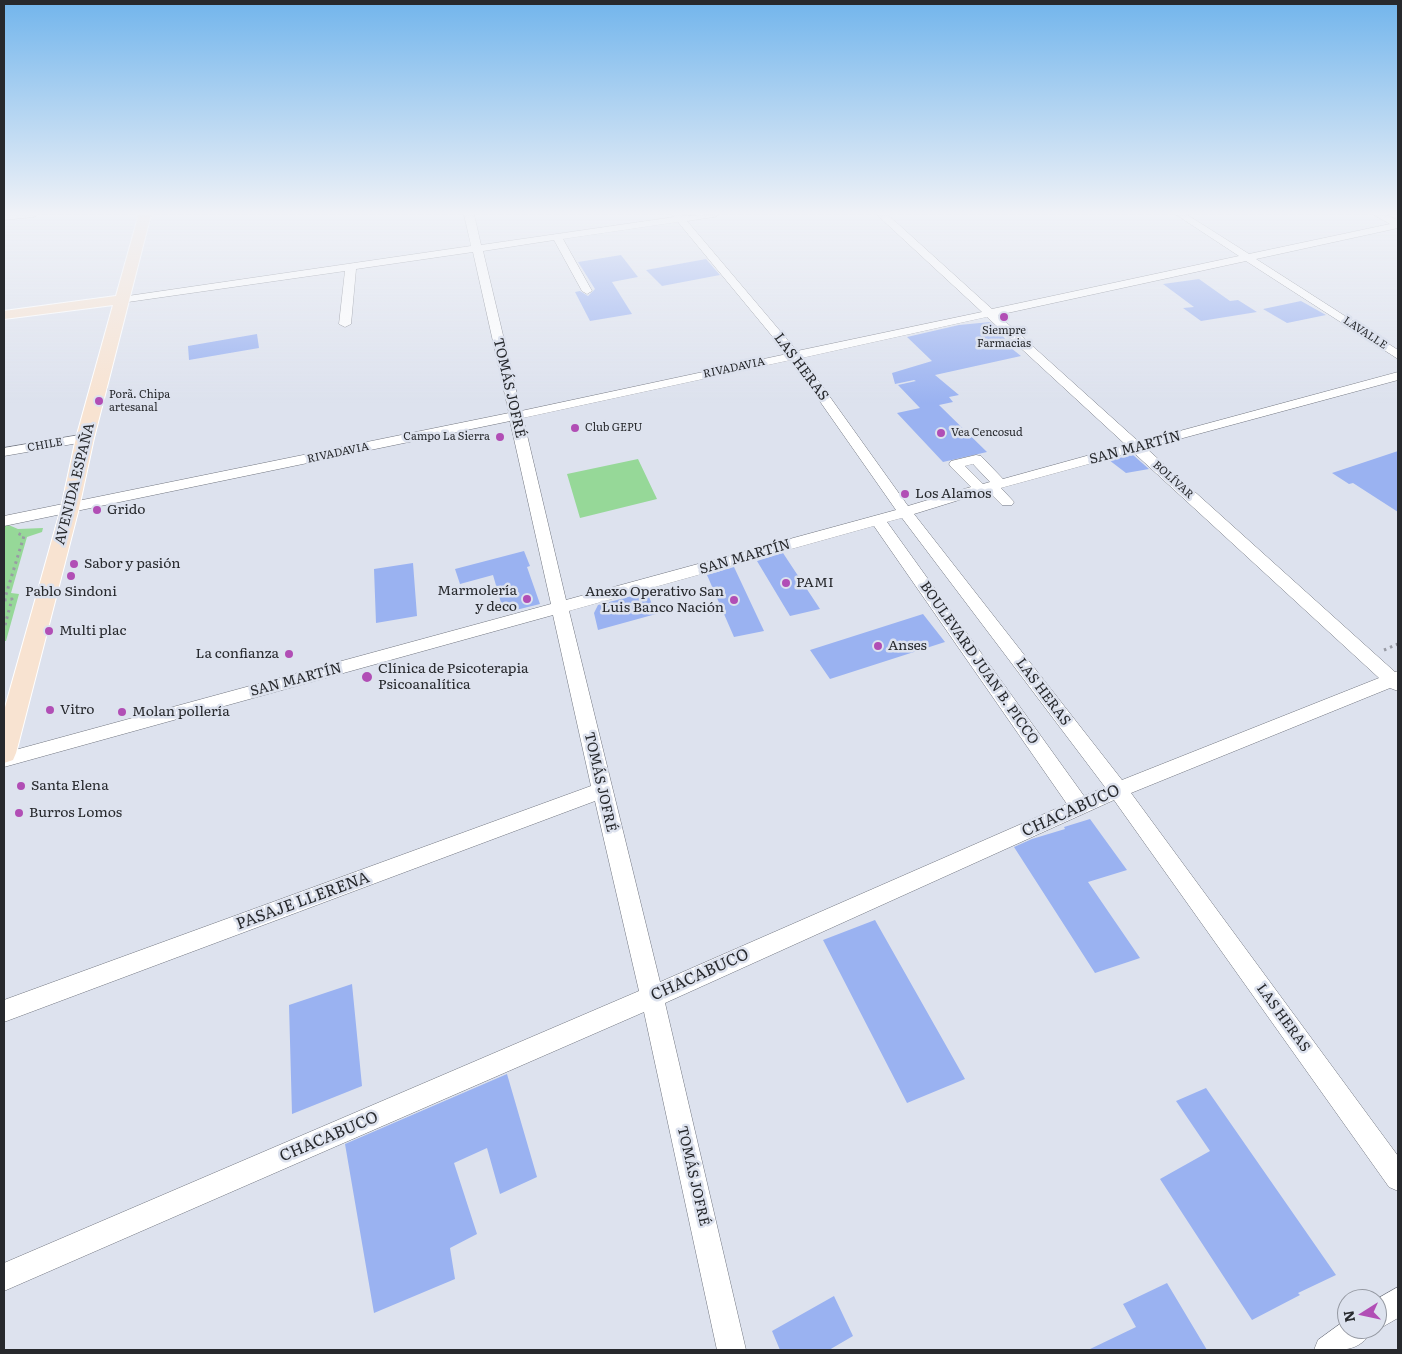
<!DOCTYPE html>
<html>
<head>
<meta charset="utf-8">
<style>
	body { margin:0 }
	#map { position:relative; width:1402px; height:1354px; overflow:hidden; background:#dde2ee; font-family:Literata,serif }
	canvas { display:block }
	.frame { position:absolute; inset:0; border:5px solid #27292d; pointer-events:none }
	.north { position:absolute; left:1337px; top:1289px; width:50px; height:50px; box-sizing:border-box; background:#dde2ee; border:1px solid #9498a1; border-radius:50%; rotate:260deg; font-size:14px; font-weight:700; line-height:20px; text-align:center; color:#27292d }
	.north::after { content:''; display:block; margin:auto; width:18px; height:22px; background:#b14eb5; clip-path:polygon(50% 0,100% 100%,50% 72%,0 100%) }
</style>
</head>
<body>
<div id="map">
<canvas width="1402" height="1354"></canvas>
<div class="frame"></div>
<div class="north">N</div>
</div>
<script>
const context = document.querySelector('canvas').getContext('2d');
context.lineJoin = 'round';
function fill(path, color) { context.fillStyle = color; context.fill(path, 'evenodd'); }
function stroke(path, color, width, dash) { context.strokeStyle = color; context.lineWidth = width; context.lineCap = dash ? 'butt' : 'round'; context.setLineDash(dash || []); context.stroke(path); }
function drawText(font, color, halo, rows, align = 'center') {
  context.font = font + ' Literata,serif'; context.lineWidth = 5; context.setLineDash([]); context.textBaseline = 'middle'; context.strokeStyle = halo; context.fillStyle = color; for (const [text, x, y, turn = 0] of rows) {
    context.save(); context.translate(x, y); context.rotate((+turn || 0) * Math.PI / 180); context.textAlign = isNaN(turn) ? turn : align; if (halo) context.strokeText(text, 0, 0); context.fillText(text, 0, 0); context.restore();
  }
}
const green = new Path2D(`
	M638,459L657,499L580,518L567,474Z
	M4,523L18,529L43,528L42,532L27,537L11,593L19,594L6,641H4Z`);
const building = new Path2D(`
	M621,255L638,277L612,282L632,314L590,321L575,292L580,291L588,296L595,289L578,262Z
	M706,259L720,275L662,286L646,270Z
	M1199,279L1230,301L1238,300L1257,312L1201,321L1183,308L1194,307L1163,284Z
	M1301,301L1326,315L1287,323L1263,309Z
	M990,322L999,330L1011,348L1021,356L935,375L959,395L949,397L953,402L939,405L987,452L943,462L897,413L920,408L898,385L916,381L914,380L895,384L892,373L932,361L907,337L959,325Z
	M257,334L259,348L189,360L188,346Z
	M1398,451V512L1353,483L1349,484L1332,473Z
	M1133,455L1149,469L1126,473L1109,460Z
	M524,551L530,566L527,567L540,604L504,613L493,575L460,584L455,569Z
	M783,553L820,609L790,616L757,561Z
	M413,563L417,616L376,623L374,569Z
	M734,567L764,631L734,637L707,575Z
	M647,592L656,614L598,630L594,613L598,605Z
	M923,614L945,642L830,679L810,650Z
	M1090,819L1127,870L1088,882L1140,958L1095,973L1014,847L1032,839L1065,829L1064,827Z
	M875,920L965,1079L907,1103L823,940Z
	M352,984L362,1086L292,1114L289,1005Z
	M507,1074L537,1177L500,1194L487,1148L454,1163L477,1234L450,1248L455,1279L374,1313L345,1144Z
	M1206,1088L1336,1275L1298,1293L1300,1295L1252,1320L1160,1179L1210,1151L1176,1101Z
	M1167,1283L1207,1350H1088L1136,1327L1123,1304Z
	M834,1296L853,1336L829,1350H780L772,1331Z`);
const path = new Path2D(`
	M4,600L12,599L4,629
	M4,601L24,536L17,533
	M1384,650L1398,644`);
const minor = new Path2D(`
	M4,214H39L34,217L4,220Z
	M464,214H474L481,245L674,217L671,214H681L683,216L720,214L715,217L687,221L797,351L982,312L876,214H887L992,309L1239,256L1175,214H1186L1249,254L1390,224L1372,214H1384L1398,220V228L1256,259L1398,350V359L1246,261L998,315L1139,442L1398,372V380L1146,448L1395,672L1398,671V691L1390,688L1131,793L1398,1156V1191L1389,1187L1114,800L665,1003L746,1350H717L644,1012L4,1291V1263L639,991L595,801L4,1022V1000L591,786L553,615L4,767V753L551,604L510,421L4,526V516L509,413L473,252L356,269L351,324L345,327L339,324L345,271L121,303L116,300L121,297L471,246ZM678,222L787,354L521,411L483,251L554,240L582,291L587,294L592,291L563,239ZM987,317L1126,445L1003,479L981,456L976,455L951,461L949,464L951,467L971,487L908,506L802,358ZM791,360L896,510L566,600L523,418ZM1133,452L1379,678L1122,780L914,514L988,491L1002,505H1012L1014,502L1001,488ZM973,464L990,482L983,484L965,466ZM902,518L1105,787L1084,796L887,522ZM874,526L1067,804L660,982L569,611Z
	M85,434L92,438L90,441L4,456V448Z
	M1398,1287V1318L1377,1330L1374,1329H1377V1299Z
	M1347,1319V1329H1372C1361,1354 1338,1350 1314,1350L1318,1340Z`);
const major = new Path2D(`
	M139,214H151L94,438L79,508L16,753L13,760L4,763V711L61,508L76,438L113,305L4,319V311L116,296Z`);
const markers = [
	[1004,317,5,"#b14eb5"],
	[99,401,5,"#b14eb5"],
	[575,428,5,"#b14eb5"],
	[941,433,5,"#b14eb5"],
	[500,437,5,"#b14eb5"],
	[905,494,5,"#b14eb5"],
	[97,510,5,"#b14eb5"],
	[74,564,5,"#b14eb5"],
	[71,576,5,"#b14eb5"],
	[786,583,5,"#b14eb5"],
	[527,599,5,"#b14eb5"],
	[734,600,5,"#b14eb5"],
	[49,631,5,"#b14eb5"],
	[878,646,5,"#b14eb5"],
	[289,654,5,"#b14eb5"],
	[367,677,6,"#b14eb5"],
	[50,710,5,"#b14eb5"],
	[122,712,5,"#b14eb5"],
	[21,786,5,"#b14eb5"],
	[19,813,5,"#b14eb5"]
];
const farPoinames = [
	["Siempre",1004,331,"center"],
	["Farmacias",1004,344,"center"],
	["Porã. Chipa",109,395],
	["artesanal",109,408],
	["Club GEPU",585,428],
	["Vea Cencosud",951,433],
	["Campo La Sierra",490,437,"right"]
];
const farStreetnames = [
	["LAVALLE",1365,333,33],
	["RIVADAVIA",734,368,-12],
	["CHILE",45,445,-10],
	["RIVADAVIA",338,453,-12],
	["BOLÍVAR",1173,480,42]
];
const streetNames = [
	["LAS HERAS",801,367,53],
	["TOMÁS JOFRÉ",509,388,77],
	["SAN MARTÍN",1135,448,-15],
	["AVENIDA ESPAÑA",75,484,-76],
	["SAN MARTÍN",745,557,-16],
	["BOULEVARD JUAN B. PICCO",979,663,55],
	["SAN MARTÍN",296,680,-15],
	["LAS HERAS",1043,692,53],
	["TOMÁS JOFRÉ",600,782,77],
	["LAS HERAS",1283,1018,54],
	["TOMÁS JOFRÉ",693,1176,77]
];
const poiNames = [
	["Los Alamos",915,494],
	["Grido",107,510],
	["Sabor y pasión",84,564],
	["PAMI",796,583],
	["Marmolería",517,591,"right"],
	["y deco",517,607,"right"],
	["Pablo Sindoni",71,592,"center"],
	["Anexo Operativo San",724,592,"right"],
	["Luis Banco Nación",724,608,"right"],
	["Multi plac",59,631],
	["Anses",888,646],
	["La confianza",279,654,"right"],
	["Clínica de Psicoterapia",378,669],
	["Psicoanalítica",378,685],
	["Vitro",60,710],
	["Molan pollería",132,712],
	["Santa Elena",31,786],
	["Burros Lomos",29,813]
];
const nearStreetnames = [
	["CHACABUCO",1071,811,-24],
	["PASAJE LLERENA",303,901,-20],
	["CHACABUCO",700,975,-24],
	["CHACABUCO",329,1137,-23]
];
fill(green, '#96d898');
fill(building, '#9ab2f1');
stroke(minor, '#727680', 1);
stroke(major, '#fff', 2);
stroke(path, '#989ba4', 3, [2.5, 4]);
fill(minor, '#fff');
fill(major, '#f8e3d1');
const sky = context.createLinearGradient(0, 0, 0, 403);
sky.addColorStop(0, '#72b5ec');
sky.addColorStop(0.53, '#f0f2f7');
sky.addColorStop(1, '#f0f2f700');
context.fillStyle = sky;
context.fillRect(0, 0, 1402, 403);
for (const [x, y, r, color] of markers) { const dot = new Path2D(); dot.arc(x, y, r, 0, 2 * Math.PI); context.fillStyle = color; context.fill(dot); stroke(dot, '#dde2ee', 2); }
drawText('11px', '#27292d', '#dde2ee', farPoinames, 'left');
drawText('11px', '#27292d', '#dde2ee', farStreetnames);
drawText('14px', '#27292d', '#dde2ee', streetNames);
drawText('14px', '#27292d', '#dde2ee', poiNames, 'left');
drawText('16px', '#27292d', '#dde2ee', nearStreetnames);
</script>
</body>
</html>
